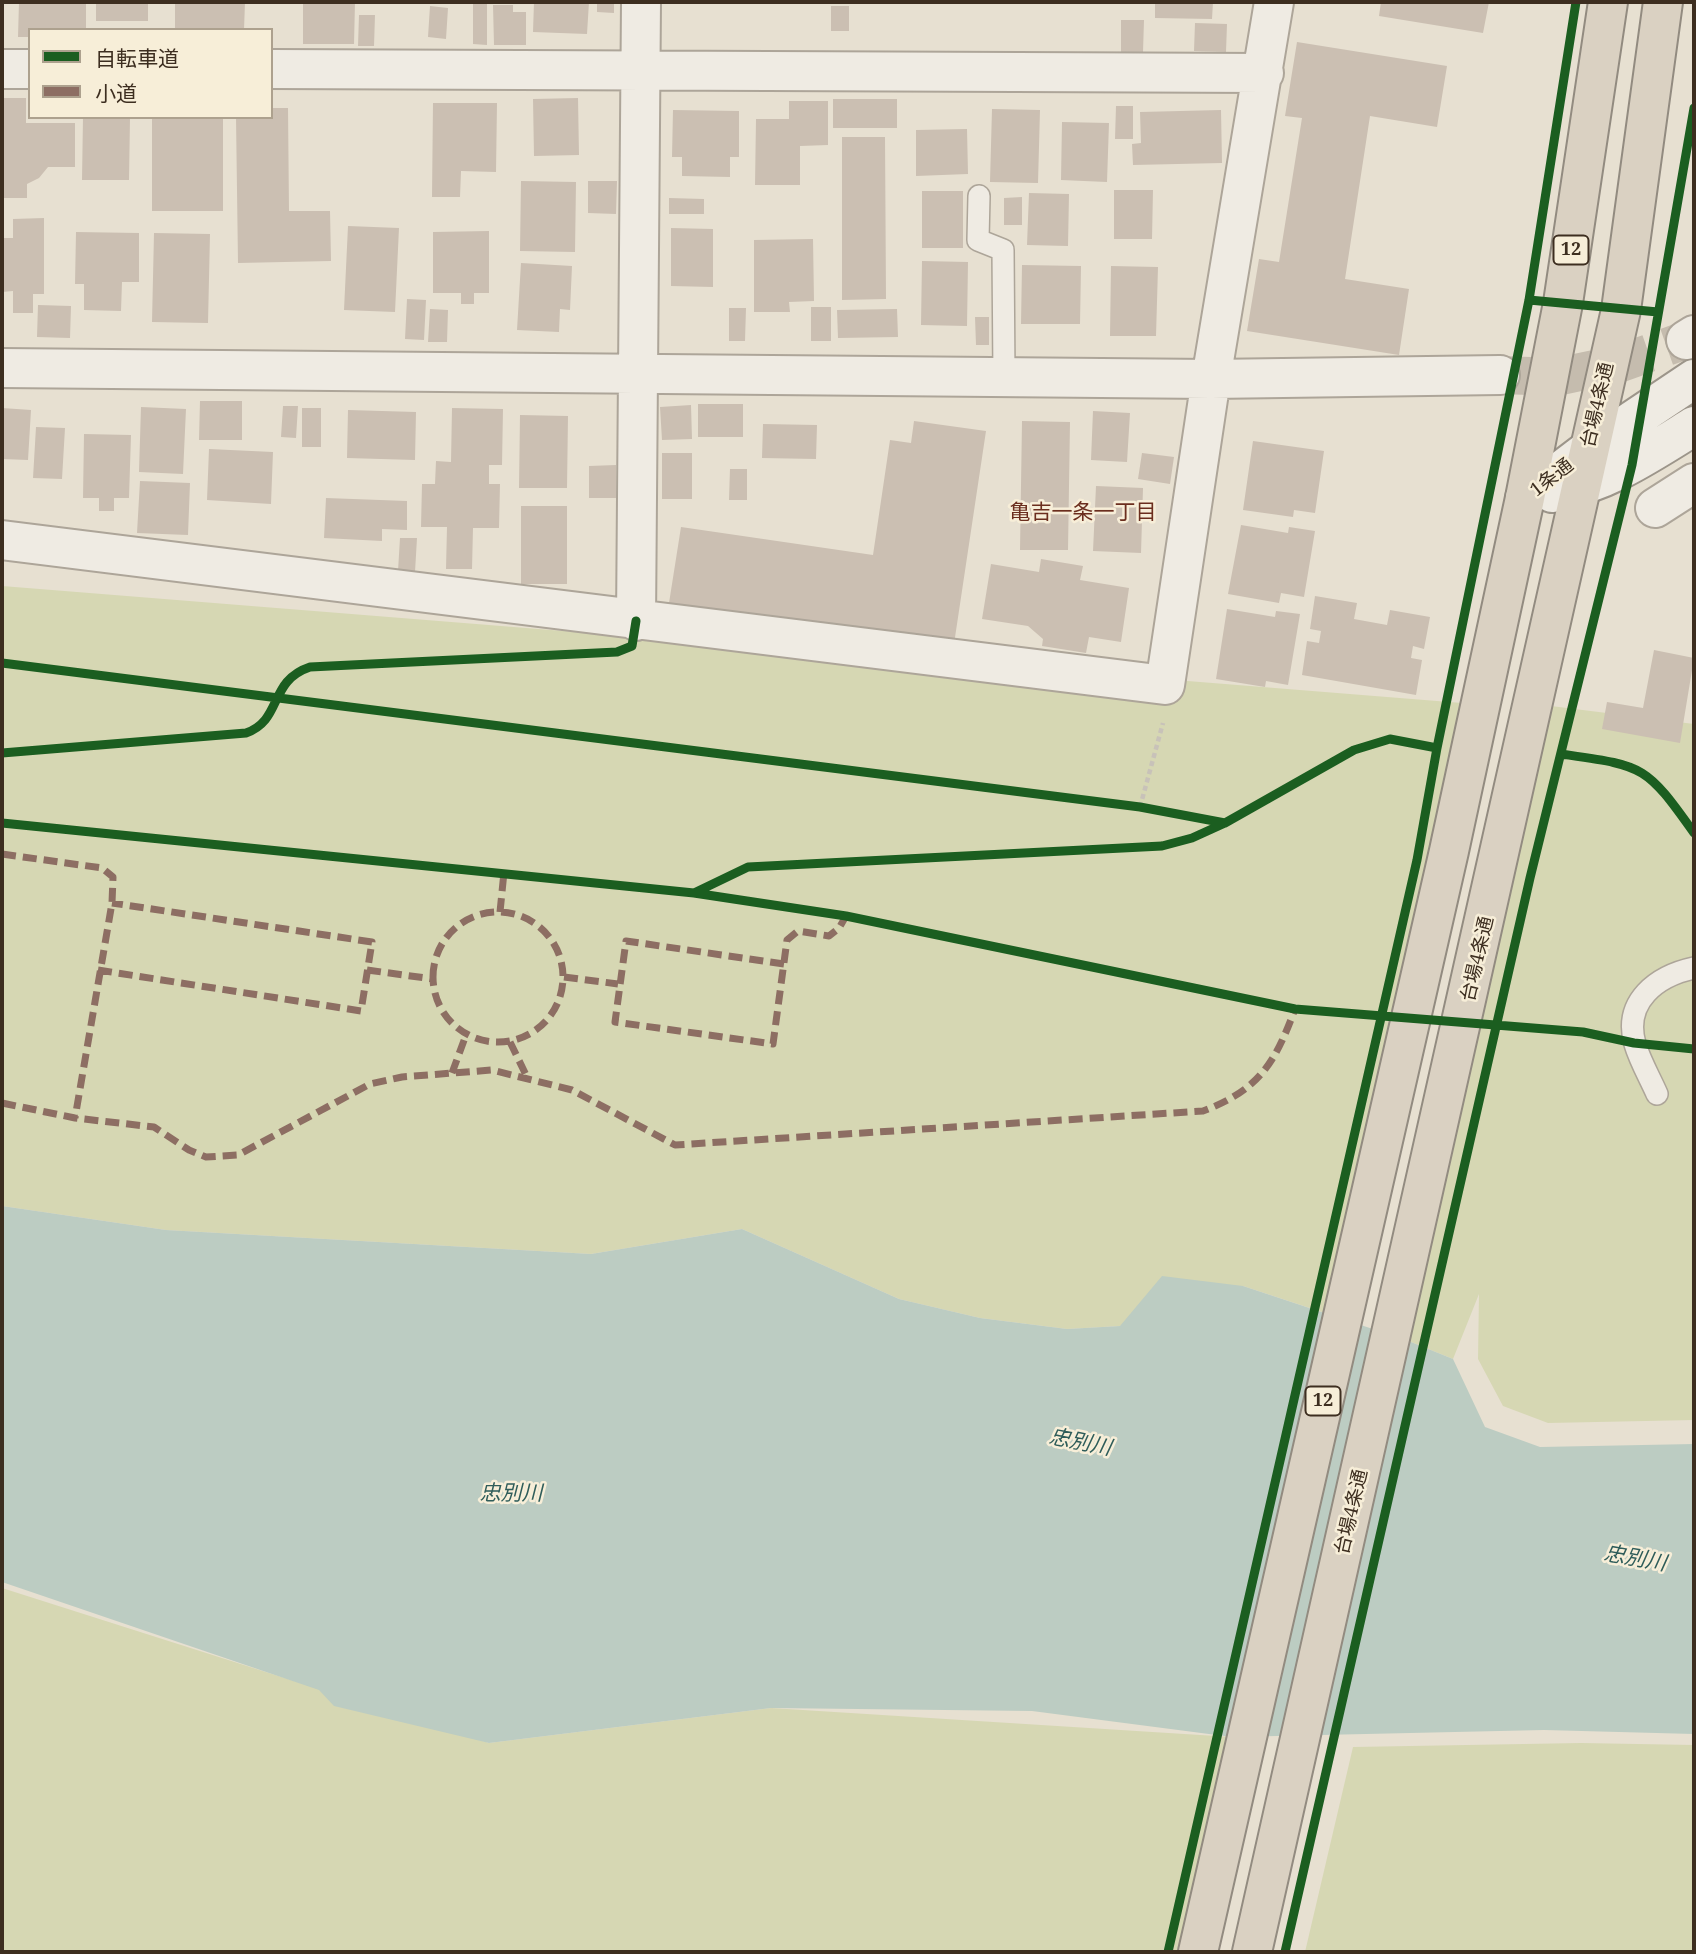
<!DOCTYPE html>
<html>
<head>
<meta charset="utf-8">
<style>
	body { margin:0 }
	#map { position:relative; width:1696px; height:1954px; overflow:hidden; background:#e7e0d1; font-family:"Noto Serif","Noto Sans JP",serif }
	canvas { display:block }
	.frame { position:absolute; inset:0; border:4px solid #3d2e20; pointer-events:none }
	.legend { position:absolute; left:28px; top:28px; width:245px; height:91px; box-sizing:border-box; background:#f7eed8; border:2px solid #ada18e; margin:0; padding:9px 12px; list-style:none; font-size:21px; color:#3d2e20 }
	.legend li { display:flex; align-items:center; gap:14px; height:35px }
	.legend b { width:35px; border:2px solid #ada18e }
</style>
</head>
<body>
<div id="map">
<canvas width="1696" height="1954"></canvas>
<div class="frame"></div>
<ul class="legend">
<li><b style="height:9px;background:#1b5e20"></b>自転車道</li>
<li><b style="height:9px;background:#8d6e63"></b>小道</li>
</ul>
</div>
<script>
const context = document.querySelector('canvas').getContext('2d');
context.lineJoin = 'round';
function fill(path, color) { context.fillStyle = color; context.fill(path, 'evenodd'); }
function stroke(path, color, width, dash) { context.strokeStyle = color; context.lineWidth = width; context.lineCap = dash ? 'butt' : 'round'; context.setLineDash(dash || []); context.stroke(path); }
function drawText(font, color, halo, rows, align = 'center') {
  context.font = font + ' "Noto Serif","Noto Sans JP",serif'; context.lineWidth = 5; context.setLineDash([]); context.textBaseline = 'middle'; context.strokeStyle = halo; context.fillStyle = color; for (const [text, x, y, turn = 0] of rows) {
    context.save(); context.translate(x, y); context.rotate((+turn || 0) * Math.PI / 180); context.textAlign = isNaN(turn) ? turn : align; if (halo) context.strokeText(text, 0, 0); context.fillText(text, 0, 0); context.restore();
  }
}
const green = new Path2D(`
	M2,586L1462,703L1328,1314L1243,1286L1120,1326L1067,1329L980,1318L899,1299L742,1229L591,1254L166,1230L2,1206Z
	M1551,706L1694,724V1420L1548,1423L1503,1406L1478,1359L1479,1294L1453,1359L1406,1340Z
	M2,1588L489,1743L771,1708L1232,1737L1183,1952H2Z
	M1581,1743L1694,1745V1952H1305L1353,1747Z`);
const water = new Path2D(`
	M2,1206L166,1230L591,1254L742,1229L899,1299L980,1318L1067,1329L1120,1326L1162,1276L1243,1286L1406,1340L1453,1359L1485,1427L1540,1447L1694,1444V1734L1544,1730L1232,1737L1032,1711L771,1708L489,1743L334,1706L319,1690L2,1582Z`);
const building = new Path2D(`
	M19,2H86V30H30V37H18Z
	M96,2H148V21H96Z
	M175,2H245L244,30H175Z
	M303,2H355L354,44H303Z
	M534,2H589L587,34L533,32Z
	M597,2H614V13L597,12Z
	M1155,2H1213L1212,19L1155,18Z
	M1381,2H1489L1483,33L1379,16Z
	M473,3H487V45L473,44Z
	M493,5H513V12H526V45H494Z
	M430,6L448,8L446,39L428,37Z
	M831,6H849V31H831Z
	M359,15H375L374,46H358Z
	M1121,20H1144L1143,52H1121Z
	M1195,23L1227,24L1226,52L1194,51Z
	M1297,42L1447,66L1437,127L1370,116L1345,279L1409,289L1399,355L1247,331L1259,259L1279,262L1302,118L1285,116Z
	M2,98H26V123H75V167H48L39,178L27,184V198H2Z
	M578,98L579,155L534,156L533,99Z
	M833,99H897V128H833Z
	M789,101H828V145L800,146V185H755L756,119H789Z
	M433,103H497L496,172L461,171L460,197H432Z
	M1116,106H1133V139H1115Z
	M271,108H288L289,211H330L331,261L238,263L236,117H271Z
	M992,109L1040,110L1038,183L990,182Z
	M673,110L739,111V157H730V177L682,176V157H672Z
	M1221,110L1222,163L1133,165L1132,144L1141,143L1140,112Z
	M83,117L130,118L129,180H82Z
	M152,117H223V211H152Z
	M1062,122L1109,123L1107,182L1061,180Z
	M967,129L968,174L916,176V130Z
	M842,137H885L886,299L842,300Z
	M521,181L576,182L575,252L520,251Z
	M588,181H617L616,214L588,213Z
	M1114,190H1153L1152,239H1114Z
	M922,191H963V248H922Z
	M1029,193L1069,194L1068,246L1027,245Z
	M1022,197V225H1004V198Z
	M669,198L704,199V214H669Z
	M44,218V294H33V313H13V291L2,292V238H13V219Z
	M348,226L399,228L395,312L344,310Z
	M671,228L713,229V287L671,286Z
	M489,231V293H474V304H461V293H433V232Z
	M76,232L139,233V282H122L121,311L84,310V284H75Z
	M154,233L210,234L208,323L152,322Z
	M813,239L814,301L789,302L790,312H754V240Z
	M922,261L968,262L967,326L921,325Z
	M521,263L572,266L570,310L560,309L559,332L517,330Z
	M1022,265L1081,266L1080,324H1021Z
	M1111,266L1158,267L1156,336H1110Z
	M407,299L426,300L424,340L405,339Z
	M38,305L71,306L70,338L37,337Z
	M811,307H831V341H811Z
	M729,308H746L745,341H729Z
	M430,309L448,310L447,342H428Z
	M897,309L898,337L838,338L837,310Z
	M975,317H989V345H976Z
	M200,401H242V440H199Z
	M698,404H743V437H698Z
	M691,405L692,439L662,440L660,407Z
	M283,406H298L296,438L281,437Z
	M141,407L186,409L183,474L139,472Z
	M2,408L31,410L28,460L2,459Z
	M302,408H321V447H302Z
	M452,408L503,409L502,465H489V484H500L499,528H473L472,569H446L447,527H421L422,484H435L436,461L451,462Z
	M348,410L416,412L415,460L347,458Z
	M1093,411L1130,413L1127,462L1091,460Z
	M520,415L568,416L567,488H519Z
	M914,421L986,431L954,644L669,603L681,527L873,555L890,440L911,443Z
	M1022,421L1070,422L1068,550H1020Z
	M763,424L817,425L816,459L762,458Z
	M36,427L65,428L62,479L33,478Z
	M84,434L131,435L129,498H114V511H99V498H83Z
	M1253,441L1324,451L1315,513L1294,510L1293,517L1243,510Z
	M209,449L273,452L271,504L207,500Z
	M662,453H692V499H662Z
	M1142,453L1174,457L1170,484L1138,479Z
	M616,465V498H589V466Z
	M730,469H747V500H729Z
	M140,481L190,483L188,535L137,533Z
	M1096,486L1143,488L1141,553L1093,551Z
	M326,498L407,501V530L382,529V541L324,538Z
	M521,506H567V584H521Z
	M1241,525L1288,533L1289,527L1315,531L1304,597L1281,593L1279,603L1228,594Z
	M400,538H417L415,572L398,571Z
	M1041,559L1083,566L1080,580L1129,588L1121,642L1089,637L1086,653L1042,646L1043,639L1028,626L982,619L991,564L1039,572Z
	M1315,596L1357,603L1354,619L1387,625L1390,610L1430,617L1424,649L1413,646L1411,658L1422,660L1416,695L1302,675L1307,641L1319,643L1321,631L1310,629Z
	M1227,609L1275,617L1276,611L1300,614L1288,685L1266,681L1265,687L1216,679Z
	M1654,650L1694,658L1680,743L1602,729L1607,702L1643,708Z`);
const streetTunnel = new Path2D(`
	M1500,375L1556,377L1618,364L1686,340`);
const path = new Path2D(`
	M1140,807L1163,723`);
const lane = new Path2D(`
	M979,196L978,240L1003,250L1004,377
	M1657,1094C1650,1078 1640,1061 1635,1044C1623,1001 1657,976 1694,968`);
const street = new Path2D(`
	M2,69H30
	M271,69L1264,73
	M1686,340L1694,335
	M2,368L1211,379L1500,375
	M1655,508L1694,483
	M2,540L1165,685L1211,379L1274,2
	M636,621L641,2`);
const secondary = new Path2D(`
	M1552,493C1605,484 1649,454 1694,426
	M1525,498L1588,450L1694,379`);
const highway = new Path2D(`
	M1198,1952L1449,851L1525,498L1563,303L1608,2
	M1252,1952L1621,310L1663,2`);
const quiet = new Path2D(`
	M2,854L102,868L113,877L112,903L75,1118
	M433 977a65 65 0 1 1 130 0a65 65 0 1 1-130 0Z
	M500,912L504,872
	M784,964L626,941L615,1022L773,1044L787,940L798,931L829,936L839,928L846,916
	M98,970L361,1011L372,942L112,903
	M367,970L433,979
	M564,977L618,984
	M510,1042L527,1077
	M452,1073L466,1035
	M2,1103L75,1118L154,1127L189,1150L206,1157L238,1155L370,1084L402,1077L492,1070L572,1090L675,1145L1203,1111C1259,1090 1275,1063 1295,1009`);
const cycleway = new Path2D(`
	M1529,300L1658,312
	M2,663L1140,807L1225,823L1354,750L1390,739L1437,748
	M2,753L246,733C283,720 268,681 310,667L617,652L632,646L636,621
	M1561,754C1644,766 1645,764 1694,833
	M2,823L694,893L846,916L1295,1009L1583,1032L1634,1043L1694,1049
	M694,893L748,867L1162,846L1192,838L1225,823
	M1168,1952L1417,860L1437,748L1529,300L1576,2
	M1285,1952L1530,878L1632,465L1694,108`);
const shields = [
	[1571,250,35],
	[1323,1401,35]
];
const shieldNames = [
	["12",1571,250],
	["12",1323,1401]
];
const streetNames = [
	["台場4条通",1598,405,-77],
	["1条通",1552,478,-38],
	["台場4条通",1478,959,-77],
	["台場4条通",1352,1512,-77]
];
const neighbourhoodNames = [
	["亀吉一条一丁目",1083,513]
];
const waterNames = [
	["忠別川",1080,1443,11],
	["忠別川",511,1494],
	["忠別川",1635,1559,10]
];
fill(green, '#d6d7b3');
fill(water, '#bcccc2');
fill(building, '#cbbfb2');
stroke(streetTunnel, '#c5bcae', 38, [38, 19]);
stroke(lane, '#ada599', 24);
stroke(street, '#ada599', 42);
stroke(secondary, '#9c958a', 42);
stroke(highway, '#928b80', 42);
stroke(path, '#c8c2b9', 4.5, [5, 3.5]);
stroke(lane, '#efebe3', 21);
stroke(street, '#efebe3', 38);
stroke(secondary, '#efebe3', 38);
stroke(highway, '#dad1c2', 38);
stroke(quiet, '#8d6e63', 7, [14, 7]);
stroke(cycleway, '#1b5e20', 9);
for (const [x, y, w] of shields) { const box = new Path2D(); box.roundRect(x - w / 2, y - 14.5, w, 29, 5); context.fillStyle = '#f7eed8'; context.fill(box); stroke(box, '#3d2e20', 2); }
drawText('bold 18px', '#3d2e20', null, shieldNames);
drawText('19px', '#3d2e20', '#f7eed8', streetNames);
drawText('21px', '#6b2e1e', '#f7eed8', neighbourhoodNames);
drawText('italic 21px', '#2f5d5a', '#f7eed8', waterNames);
</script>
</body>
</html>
